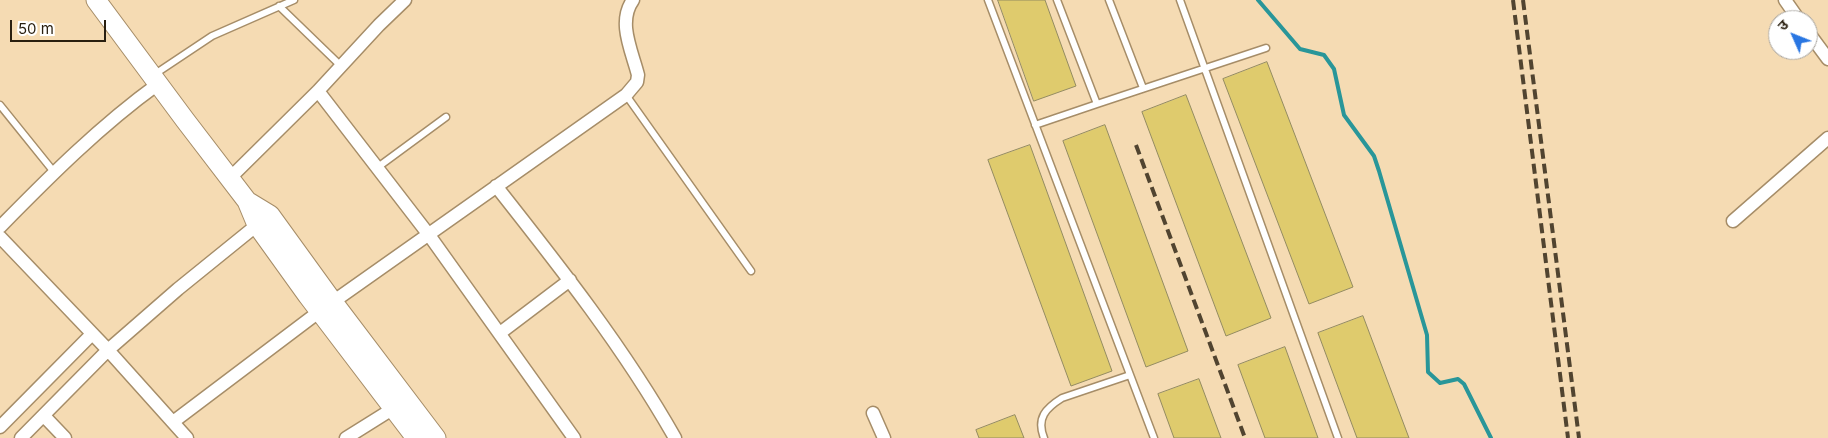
<!DOCTYPE html>
<html>
<head>
<meta charset="utf-8">
<style>
	body { margin:0 }
	#map { position:relative; width:1828px; height:438px; overflow:hidden; background:#f5dbb3; font-family:Inter,"Noto Sans Devanagari",sans-serif }
	canvas { display:block }
	.north { position:absolute; left:1768px; top:10px; width:50px; height:50px; box-sizing:border-box; background:#fff; border:1px solid #a9a59f; border-radius:50%; rotate:314deg; font-size:14px; font-weight:700; line-height:20px; text-align:center; color:#291f10 }
	.north::after { content:''; display:block; margin:auto; width:18px; height:22px; background:#2976e2; clip-path:polygon(50% 0,100% 100%,50% 72%,0 100%) }
	.scale { position:absolute; left:10px; top:20px; width:96px; height:22px; box-sizing:border-box; border:2px solid #291f10; border-top:0; padding-left:6px; font-size:15px; line-height:18px; white-space:nowrap; color:#291f10; -webkit-text-stroke:4px #fff; paint-order:stroke }
</style>
</head>
<body>
<div id="map">
<canvas width="1828" height="438"></canvas>
<div class="north">उ</div>
<div class="scale">50 m</div>
</div>
<script>
const context = document.querySelector('canvas').getContext('2d');
context.lineJoin = 'round';
function stroke(path, color, width, dash) { context.strokeStyle = color; context.lineWidth = width; context.lineCap = dash ? 'butt' : 'round'; context.setLineDash(dash || []); context.stroke(path); }
function fill(path, color) { context.fillStyle = color; context.fill(path, 'evenodd'); }
const stream = new Path2D(`
	M1258,0L1300,49L1324,55L1334,69L1344,115L1374,156L1379,171L1427,335L1428,372L1440,383L1458,379L1464,384L1491,438`);
const building = new Path2D(`
	M998,0H1045L1076,86L1034,101Z
	M1267,62L1353,287L1309,304L1223,79Z
	M1186,95L1271,318L1226,336L1142,112Z
	M1105,125L1188,351L1146,367L1063,141Z
	M1030,145L1112,371L1071,386L988,160Z
	M1363,316L1409,438H1357L1318,333Z
	M1285,347L1318,438H1265L1238,365Z
	M1199,379L1221,438H1174L1158,394Z
	M1015,415L1024,438H979L976,430Z`);
const lane = new Path2D(`
	M988,0L1154,438
	M1057,0L1097,104L1266,48
	M1109,0L1143,88
	M1180,0L1338,438
	M279,6L341,66
	M155,74L212,36L294,0
	M626,95L751,271
	M0,105L54,172
	M1035,125L1097,104
	M378,167L446,117
	M1044,438C1036,418 1046,408 1062,398L1130,375`);
const street = new Path2D(`
	M1785,0L1799,20
	M1808,32L1828,59
	M318,91L429,235L574,438
	M230,178L318,91L379,25L405,0
	M496,186C560,267 624,348 675,438
	M1733,221L1828,138
	M0,227C50,176 100,126 158,84
	M0,237L108,350L187,438
	M500,333L570,280
	M873,413L884,438
	M44,416L65,438
	M173,422L320,311L626,95L637,82L638,75C632,51 617,22 633,0
	M0,427L92,334
	M21,438L108,350L178,289L262,221
	M346,438L394,408`);
const primary = new Path2D(`
	M96,0L185,120L247,201L257,225L308,296L416,438
	M247,201L270,215L333,302L436,438`);
const rail = new Path2D(`
	M1513,0L1568,438
	M1523,0L1579,438
	M1136,145L1245,438`);
stroke(stream, '#299699', 4);
fill(building, '#dfcb6d');
stroke(building, '#938b61', 1);
stroke(lane, '#a68d68', 9);
stroke(street, '#a68d68', 15);
stroke(primary, '#a68d68', 21);
stroke(lane, '#fff', 6);
stroke(street, '#fff', 12);
stroke(primary, '#fff', 19);
stroke(rail, '#514430', 4, [10, 5]);
</script>
</body>
</html>
